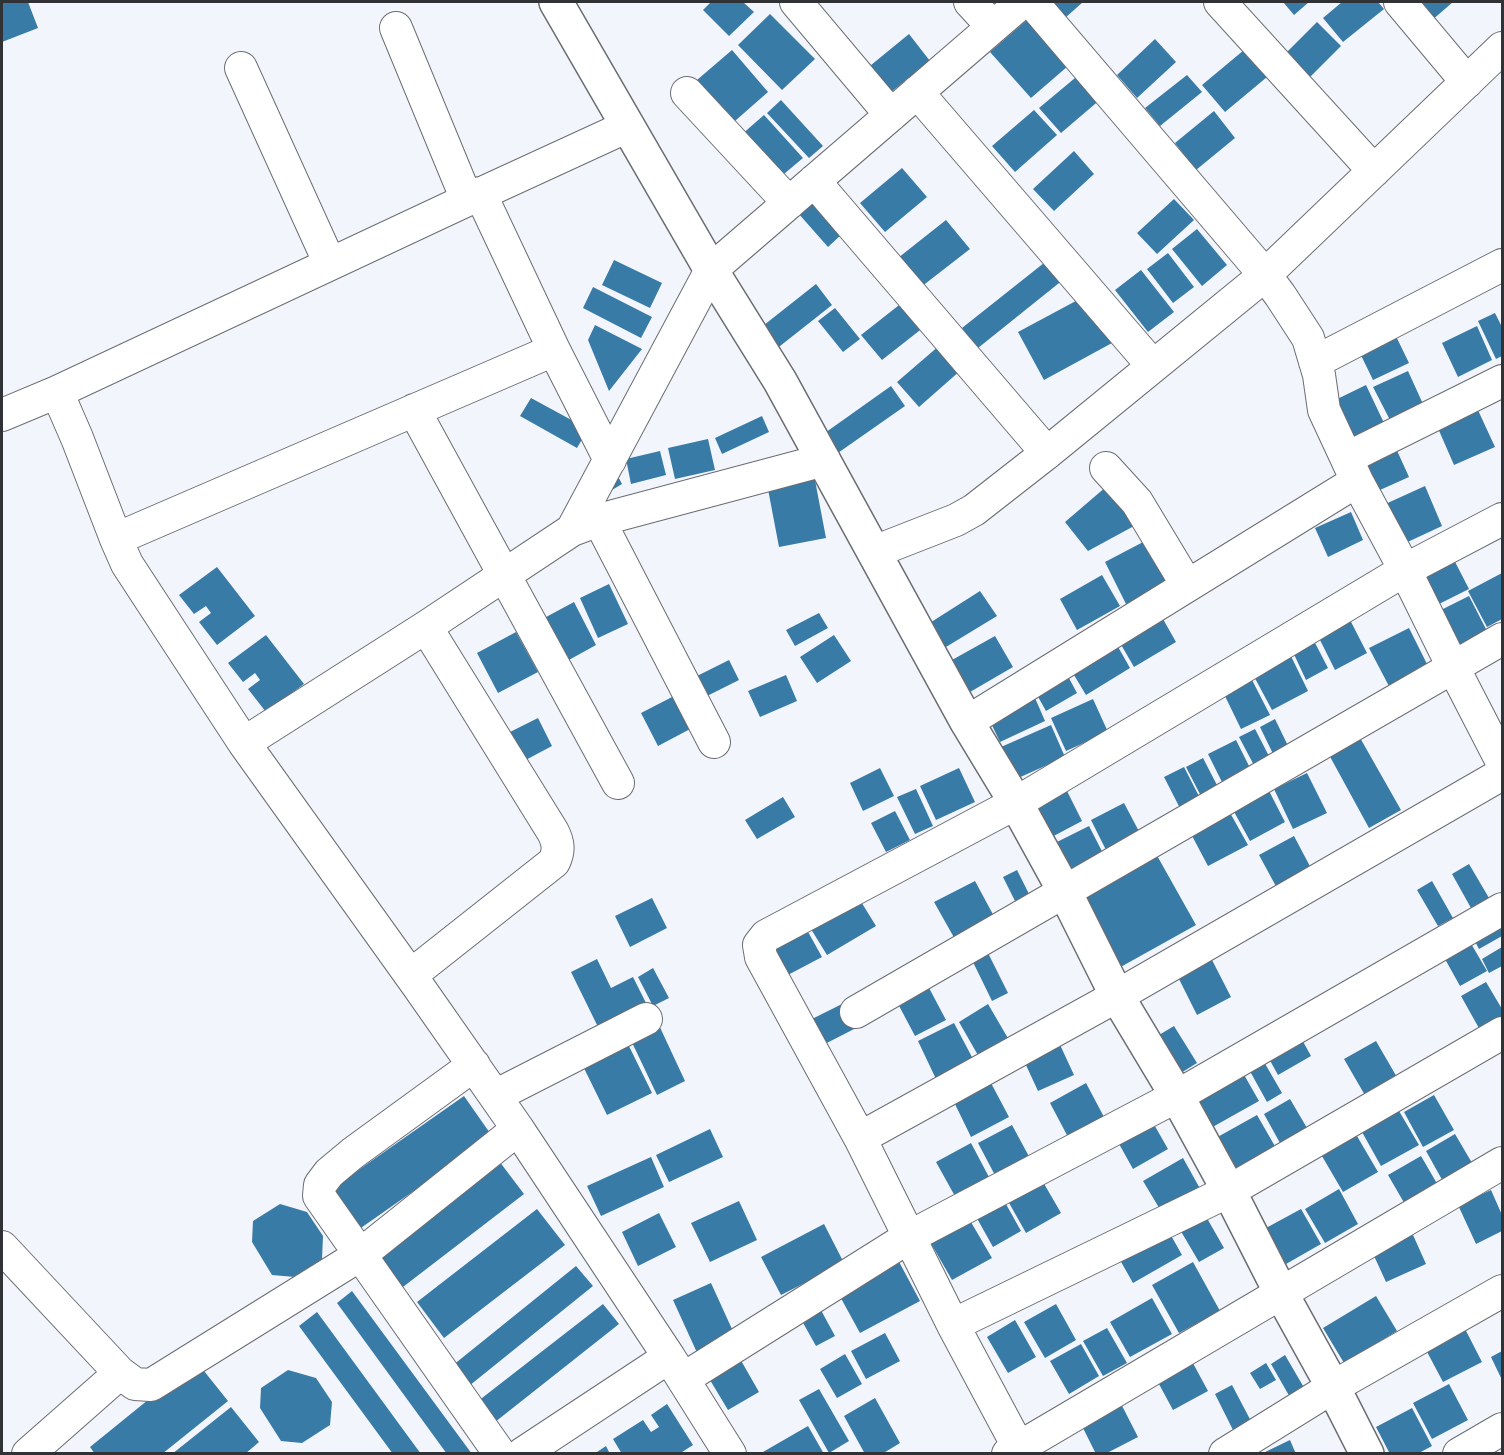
<!DOCTYPE html>
<html>
<head>
<meta charset="utf-8">
<style>
	body { margin:0 }
	#map { position:relative; width:1504px; height:1455px; overflow:hidden; background:#f2f5fb; font-family:Roboto,sans-serif }
	canvas { display:block }
	.frame { position:absolute; inset:0; border:3px solid #313235; pointer-events:none }
</style>
</head>
<body>
<div id="map">
<canvas width="1504" height="1455"></canvas>
<div class="frame"></div>
</div>
<script>
const context = document.querySelector('canvas').getContext('2d');
context.lineJoin = 'round';
function fill(path, color) { context.fillStyle = color; context.fill(path, 'evenodd'); }
function stroke(path, color, width, dash) { context.strokeStyle = color; context.lineWidth = width; context.lineCap = dash ? 'butt' : 'round'; context.setLineDash(dash || []); context.stroke(path); }
const building = new Path2D(`
	M2,2H28L38,28L2,42Z
	M711,2H743L754,12L729,36L703,10Z
	M1051,2H1083L1065,18Z
	M1283,2H1309L1294,15Z
	M1342,2H1378L1384,9L1343,42L1323,18Z
	M1414,2H1453L1431,21Z
	M770,14L815,59L782,90L738,45Z
	M1027,20L1068,66L1031,98L990,52Z
	M1317,22L1341,46L1303,84L1279,60Z
	M909,34L930,61L886,96L865,70Z
	M1155,39L1176,62L1137,98L1117,75Z
	M732,50L768,92L727,128L690,86Z
	M1244,50L1267,77L1225,112L1202,85Z
	M1081,73L1102,98L1061,133L1039,108Z
	M1187,75L1202,92L1160,126L1145,108Z
	M781,100L823,146L809,158L767,113Z
	M1034,110L1057,135L1015,172L992,146Z
	M1214,111L1235,138L1196,170L1175,143Z
	M764,115L803,158L778,179L740,136Z
	M1074,151L1094,174L1054,211L1033,189Z
	M902,168L927,197L885,232L860,203Z
	M814,199L843,233L828,247L798,213Z
	M1174,199L1194,220L1157,254L1137,233Z
	M946,220L970,249L921,287L898,258Z
	M1197,229L1227,265L1202,286L1172,249Z
	M1168,253L1194,287L1173,303L1147,269Z
	M1054,255L1069,275L978,348L962,328Z
	M614,260L662,283L650,308L602,285Z
	M1141,270L1174,312L1148,332L1115,290Z
	M816,284L832,305L775,350L759,329Z
	M593,287L652,317L641,338L583,308Z
	M1087,295L1112,343L1044,380L1018,332Z
	M903,302L924,327L882,360L861,335Z
	M835,308L860,339L843,352L818,321Z
	M1495,313L1502,327V356L1496,359L1478,321Z
	M595,325L642,349L609,391L588,340Z
	M1477,326L1492,360L1458,377L1442,343Z
	M1392,328L1409,363L1373,380L1356,345Z
	M940,345L961,370L919,407L897,382Z
	M1408,371L1423,404L1390,420L1373,387Z
	M1366,385L1384,423L1348,441L1329,403Z
	M891,386L905,406L835,455L822,435Z
	M531,398L588,429L577,448L520,416Z
	M1477,408L1495,447L1454,465L1437,426Z
	M762,416L769,432L722,454L715,438Z
	M708,439L715,470L675,479L668,448Z
	M1394,444L1409,477L1371,494L1356,461Z
	M660,451L666,475L631,484L626,459Z
	M613,467L622,484L602,496Z
	M814,475L826,538L779,547L767,484Z
	M1107,486L1134,526L1088,551L1065,522Z
	M1425,486L1442,526L1399,546L1381,506Z
	M1351,512L1363,540L1328,557L1315,528Z
	M1145,541L1167,584L1126,604L1105,562Z
	M1452,556L1469,589L1433,607L1416,575Z
	M217,567L255,616L217,645L199,622L211,613L206,606L194,614L179,595Z
	M1502,573V619L1487,627L1468,591Z
	M1102,575L1120,606L1077,630L1060,599Z
	M609,584L628,624L598,638L580,598Z
	M980,591L997,616L941,650L925,626Z
	M1469,596L1488,633L1450,653L1431,615Z
	M574,602L596,645L558,666L535,623Z
	M1159,612L1176,642L1134,667L1116,636Z
	M819,613L828,628L795,646L786,630Z
	M1348,616L1367,653L1335,670L1316,632Z
	M1409,628L1430,670L1391,690L1369,648Z
	M516,632L538,672L498,693L477,653Z
	M266,635L304,684L266,712L248,689L260,680L255,673L243,682L228,663Z
	M834,635L851,661L817,683L800,657Z
	M995,636L1013,667L970,692L952,660Z
	M1113,638L1130,668L1086,695L1068,665Z
	M1313,639L1328,668L1306,680L1292,650Z
	M1288,650L1308,691L1272,710L1250,669Z
	M729,660L739,680L699,700L689,680Z
	M1064,669L1077,693L1046,711L1032,686Z
	M786,675L797,701L760,717L748,691Z
	M1251,678L1270,715L1241,729L1223,692Z
	M674,696L692,728L658,746L641,713Z
	M1035,698L1045,721L1000,742L989,719Z
	M1093,699L1108,732L1066,751L1051,718Z
	M538,718L552,746L518,764L504,735Z
	M1275,719L1291,752L1276,760L1260,727Z
	M1051,725L1065,757L1016,779L1001,747Z
	M1255,729L1271,760L1256,769L1239,737Z
	M1359,736L1401,810L1369,828L1328,753Z
	M1236,740L1252,772L1224,786L1208,754Z
	M1203,758L1219,789L1202,798L1186,767Z
	M1184,767L1204,806L1184,816L1164,777Z
	M880,768L894,796L863,811L850,783Z
	M959,768L975,802L936,820L920,786Z
	M1307,773L1327,813L1293,829L1274,789Z
	M1064,785L1082,821L1046,840L1028,803Z
	M916,789L933,826L915,834L897,797Z
	M1268,789L1285,822L1250,841L1232,808Z
	M783,797L795,817L757,839L745,820Z
	M1124,803L1142,837L1108,854L1091,820Z
	M895,811L910,840L886,852L871,823Z
	M1229,811L1248,845L1208,866L1190,832Z
	M1089,826L1107,861L1069,880L1051,845Z
	M1294,836L1313,872L1278,890L1259,855Z
	M1155,852L1196,925L1117,969L1076,896Z
	M1469,864L1489,898L1471,908L1452,874Z
	M1017,870L1033,902L1019,909L1003,877Z
	M975,881L996,920L956,941L934,902Z
	M1432,881L1453,918L1438,926L1417,890Z
	M855,892L876,926L827,955L806,921Z
	M652,898L667,928L630,947L615,916Z
	M802,921L822,957L784,977L765,941Z
	M1502,921V936L1479,949L1470,932Z
	M1466,935L1487,971L1460,986L1440,950Z
	M1502,947V966L1489,973L1482,959Z
	M988,953L1008,993L992,1001L972,960Z
	M1211,958L1231,997L1197,1015L1177,975Z
	M597,959L611,988L633,977L648,1007L600,1031L571,972Z
	M653,968L669,998L653,1006L638,977Z
	M1486,982L1502,1009V1017L1480,1030L1461,996Z
	M928,986L946,1020L915,1036L897,1002Z
	M846,1002L858,1027L819,1047L806,1022Z
	M988,1004L1009,1040L979,1057L959,1022Z
	M657,1021L685,1081L657,1095L628,1034Z
	M954,1023L973,1059L936,1079L918,1041Z
	M1174,1026L1197,1063L1176,1076L1154,1038Z
	M1055,1034L1074,1075L1038,1091L1019,1050Z
	M1300,1036L1311,1056L1278,1075L1267,1055Z
	M625,1038L652,1093L607,1115L580,1060Z
	M1376,1041L1398,1079L1366,1097L1344,1059Z
	M1260,1055L1282,1093L1267,1102L1246,1064Z
	M1239,1066L1259,1101L1209,1129L1189,1095Z
	M991,1083L1009,1117L971,1137L954,1102Z
	M1086,1083L1104,1117L1068,1137L1050,1103Z
	M1434,1095L1454,1130L1423,1147L1404,1112Z
	M464,1096L492,1136L358,1230L330,1190Z
	M1290,1099L1307,1128L1280,1143L1264,1114Z
	M1399,1111L1419,1145L1381,1166L1362,1132Z
	M1148,1114L1168,1149L1133,1169L1113,1133Z
	M1257,1115L1276,1148L1233,1173L1214,1139Z
	M1012,1125L1032,1162L997,1179L978,1143Z
	M710,1129L723,1157L669,1182L656,1155Z
	M1354,1131L1378,1172L1343,1192L1319,1151Z
	M1455,1134L1475,1168L1445,1185L1426,1151Z
	M971,1143L990,1179L956,1198L936,1162Z
	M1421,1156L1439,1187L1406,1206L1388,1175Z
	M496,1157L524,1194L399,1290L370,1252Z
	M651,1157L664,1187L601,1216L587,1186Z
	M1183,1158L1203,1194L1164,1216L1143,1181Z
	M1039,1175L1061,1213L1026,1233L1004,1194Z
	M1339,1189L1358,1224L1325,1243L1305,1209Z
	M1491,1190L1502,1215V1231L1476,1244L1458,1205Z
	M1002,1197L1021,1231L993,1247L974,1213Z
	M739,1201L757,1240L710,1262L691,1223Z
	M280,1204L307,1212L323,1236L322,1259L295,1277L272,1275L252,1242L253,1221Z
	M537,1209L565,1245L444,1338L417,1302Z
	M1301,1209L1321,1244L1286,1264L1266,1228Z
	M659,1213L676,1247L638,1266L622,1232Z
	M1204,1213L1224,1248L1199,1262L1179,1228Z
	M968,1217L992,1258L952,1280L929,1240Z
	M824,1224L844,1263L781,1295L761,1257Z
	M1409,1226L1426,1264L1386,1282L1369,1245Z
	M1169,1232L1182,1255L1133,1283L1120,1260Z
	M897,1258L920,1301L860,1333L837,1291Z
	M1193,1262L1220,1311L1179,1333L1152,1285Z
	M576,1266L593,1286L464,1390L447,1370Z
	M711,1283L737,1340L699,1357L673,1300Z
	M352,1291L472,1454H447L337,1303Z
	M1376,1296L1397,1331L1344,1363L1323,1328Z
	M1152,1298L1172,1334L1130,1357L1110,1322Z
	M816,1301L835,1336L816,1346L797,1312Z
	M603,1304L619,1324L490,1426L473,1405Z
	M1056,1304L1076,1340L1045,1358L1024,1322Z
	M317,1312L421,1454H393L299,1326Z
	M1015,1320L1036,1357L1008,1373L987,1337Z
	M1464,1327L1482,1362L1443,1382L1425,1348Z
	M1107,1328L1127,1363L1103,1376L1083,1341Z
	M885,1333L900,1361L866,1379L851,1351Z
	M1081,1344L1099,1376L1069,1394L1050,1361Z
	M1502,1351V1380L1491,1357Z
	M845,1354L862,1384L837,1398L820,1369Z
	M1188,1354L1208,1391L1173,1410L1153,1373Z
	M1285,1355L1306,1391L1291,1399L1271,1364Z
	M739,1357L759,1392L728,1410L707,1375Z
	M196,1361L228,1401L162,1454H95L90,1447Z
	M1266,1363L1276,1380L1260,1389L1250,1373Z
	M288,1370L316,1378L332,1402L330,1425L302,1443L281,1441L260,1408L261,1388Z
	M1449,1384L1468,1420L1432,1439L1413,1403Z
	M1232,1385L1252,1423L1234,1432L1215,1394Z
	M819,1389L849,1441L829,1453L799,1400Z
	M1117,1396L1138,1437L1105,1454H1096L1077,1416Z
	M875,1398L900,1443L882,1454H865L844,1416Z
	M667,1404L693,1445L679,1454H622L613,1439L643,1420L651,1432L659,1427L651,1415Z
	M231,1407L259,1442L245,1454H172Z
	M1412,1408L1432,1446L1417,1454H1390L1376,1427Z
	M808,1426L824,1454H764L763,1452Z
	M1290,1440L1296,1454H1261Z
	M606,1446L610,1454H594Z`);
const minor = new Path2D(`
	M796,2L891,115
	M970,2L993,27
	M1032,2L1265,275L1280,295L1308,338L1319,375L1324,410L1357,481L1405,570L1453,667L1502,762
	M1220,2L1374,171
	M1400,2L1467,82
	M396,28L467,200
	M241,68L330,264
	M917,92L1153,366
	M687,93L789,203
	M814,181L1047,453
	M480,193L554,350L610,460
	M554,350L116,539L127,564L244,743L418,986L518,1129L669,1357L730,1454
	M1315,362L1502,265
	M57,392L77,438L116,539
	M414,410L618,783
	M2,415L57,392L467,200L628,126
	M1347,458L1502,381
	M1106,468L1137,502L1187,585
	M599,520L714,742
	M572,530L711,270L1022,2
	M874,552L956,520L974,510L1047,453L1265,275L1502,48
	M967,722L1357,481
	M244,743L426,627L572,530L599,520L824,460
	M411,975L554,862C559,851 559,844 553,832L426,627
	M856,1012L1502,639
	M474,1065L353,1153L329,1173L320,1185L319,1196L500,1454
	M495,1096L646,1019
	M860,1138L1117,996L1502,774
	M2,1247L120,1373
	M953,1325L1229,1191L1502,1033
	M683,1379L909,1237L1177,1096L1502,909
	M28,1454L120,1373L135,1384L151,1385L360,1255L518,1129
	M522,1454L669,1357
	M1008,1454L1502,1163
	M1022,1454L953,1325L860,1138L761,957L759,945L766,936L1016,803L1405,570L1502,519
	M1225,1454L1333,1387L1502,1291
	M1459,1454L1502,1429`);
const tertiary = new Path2D(`
	M556,2L711,270L780,381L967,722L1016,803L1065,892L1117,996L1177,1096L1229,1191L1281,1293L1333,1387L1367,1454`);
fill(building, '#397ba7');
stroke(minor, '#6b6d72', 34);
stroke(tertiary, '#6b6d72', 36);
stroke(minor, '#fff', 32);
stroke(tertiary, '#fff', 33);
</script>
</body>
</html>
